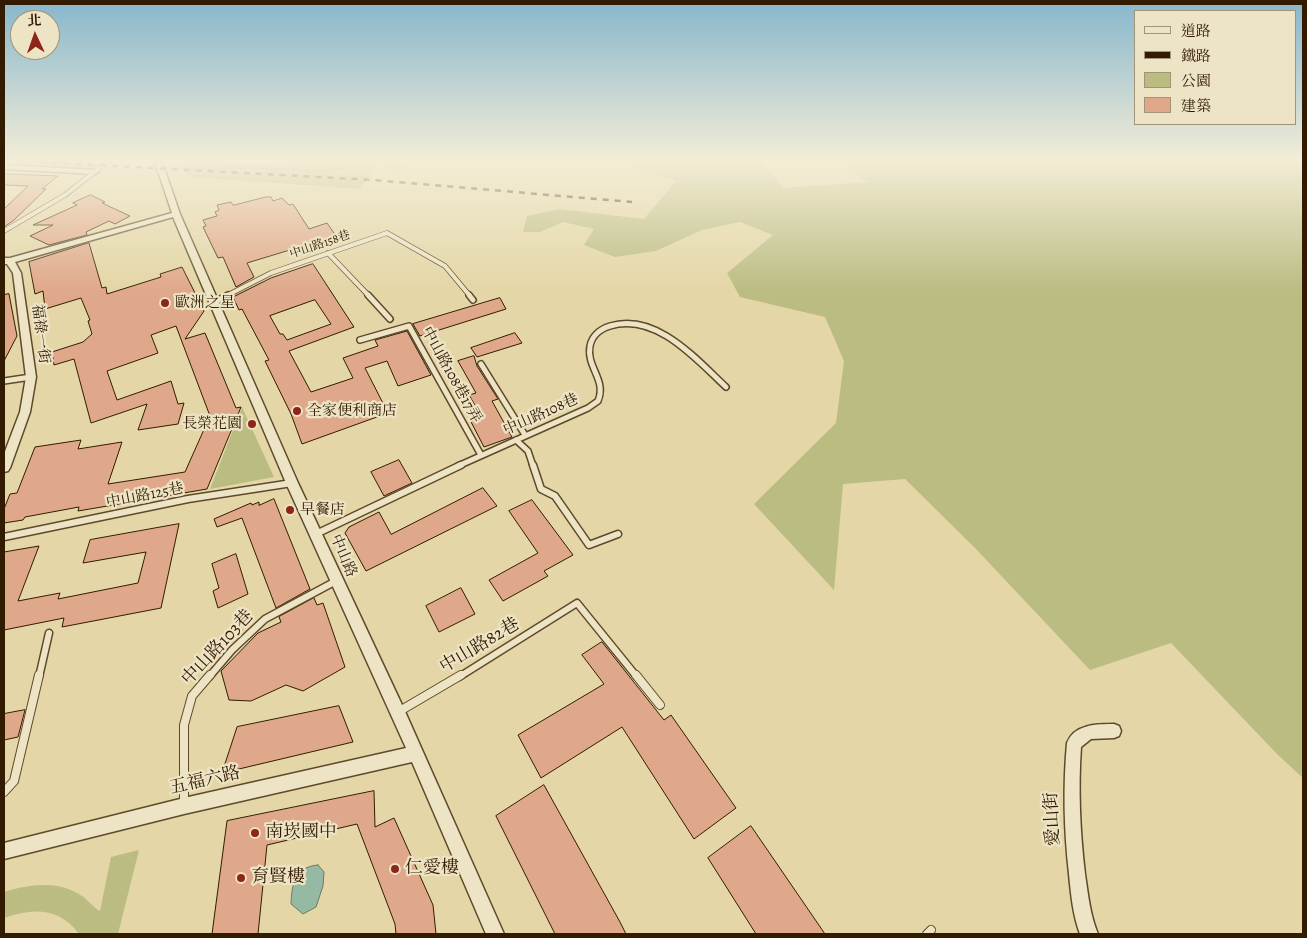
<!DOCTYPE html>
<html>
<head>
<meta charset="utf-8">
<style>
	body { margin:0 }
	#map { position:relative; width:1307px; height:938px; overflow:hidden; background:#e4d6a6; font-family:Alegreya,"Noto Serif TC",serif }
	canvas { display:block }
	.frame { position:absolute; inset:0; border:5px solid #321b00; pointer-events:none }
	.legend { position:absolute; left:1134px; top:10px; width:162px; height:115px; box-sizing:border-box; background:#ede4c5; border:1px solid #a29476; margin:0; padding:6px 9px; list-style:none; font-size:15px; color:#321b00 }
	.legend li { display:flex; align-items:center; gap:10px; height:25px }
	.legend b { width:25px; border:1px solid #a29476 }
	.north { position:absolute; left:10px; top:10px; width:50px; height:50px; box-sizing:border-box; background:#ede4c5; border:1px solid #a29476; border-radius:50%; rotate:357deg; font-size:14px; font-weight:700; line-height:20px; text-align:center; color:#321b00 }
	.north::after { content:''; display:block; margin:auto; width:18px; height:22px; background:#8f2418; clip-path:polygon(50% 0,100% 100%,50% 72%,0 100%) }
</style>
</head>
<body>
<div id="map">
<canvas width="1307" height="938"></canvas>
<div class="frame"></div>
<ul class="legend">
<li><b style="height:6px;background:#ede4c5"></b>道路</li>
<li><b style="height:6px;background:#321b00"></b>鐵路</li>
<li><b style="height:14px;background:#bbbc82"></b>公園</li>
<li><b style="height:14px;background:#e0a88a"></b>建築</li>
</ul>
<div class="north">北</div>
</div>
<script>
const context = document.querySelector('canvas').getContext('2d');
context.lineJoin = 'round';
function fill(path, color) { context.fillStyle = color; context.fill(path, 'evenodd'); }
function stroke(path, color, width, dash) { context.strokeStyle = color; context.lineWidth = width; context.lineCap = dash ? 'butt' : 'round'; context.setLineDash(dash || []); context.stroke(path); }
function drawText(font, color, halo, rows, align = 'center') {
  context.font = font + ' Alegreya,"Noto Serif TC",serif'; context.lineWidth = 4.5; context.setLineDash([]); context.textBaseline = 'middle'; context.strokeStyle = halo; context.fillStyle = color; for (const [text, x, y, turn = 0] of rows) {
    context.save(); context.translate(x, y); context.rotate((+turn || 0) * Math.PI / 180); context.textAlign = isNaN(turn) ? turn : align; if (halo) context.strokeText(text, 0, 0); context.fillText(text, 0, 0); context.restore();
  }
}
const green = new Path2D(`
	M23,159H106L91,170L13,165Z
	M297,159H425L416,162L394,172L377,165L360,189L188,177L182,161L285,165Z
	M608,159H761L783,188L868,182L833,159H1303V778L1278,755L1171,643L1090,670L975,548L905,479L843,484L834,590L754,504L836,423L844,361L825,317L740,297L727,273L773,235L740,222L702,230L656,251L615,257L584,245L594,229L563,222L540,232H523L527,216L559,209L644,219L676,181Z
	M242,407L274,477L210,489Z
	M139,850L118,934H79C59,907 33,908 4,918V892C29,884 59,880 82,896C89,901 93,907 100,911L111,857Z`);
const water = new Path2D(`
	M318,865L324,872L323,886L316,907L303,914L291,904C292,884 294,867 318,865Z`);
const building = new Path2D(`
	M4,174L58,176L42,189H46L14,220L4,227V209L28,186L4,185Z
	M91,195L105,202L102,203L130,216L115,224L109,221L86,232L87,235L49,245L30,236L53,225H33L77,205L73,203Z
	M266,197H271L273,201L282,198L289,205L293,204L309,229L327,223L336,236L247,263L254,277L236,287L223,257L218,258L203,227L206,226L203,220L217,216L215,212L219,210L217,205L231,202L233,205Z
	M89,243L102,288L106,287L107,294L161,277L160,274L182,267L204,311L185,339L205,333L236,408L241,407L207,489L78,511L79,507L25,517L23,520L4,523V509L10,494L17,493L35,447L81,440L78,449L122,442L108,484L185,472L210,416L176,326L151,335L158,353L107,371L117,400L171,381L178,404L184,403L178,424L138,430L147,404L91,423L74,359L54,365L52,352L83,342L92,334L88,321L90,320L81,298L45,309L43,291L35,294L29,262Z
	M313,264L354,327L289,351L311,392L353,378L343,358L378,346L375,340L407,331L431,375L398,386L387,361L365,368L388,413L302,444L291,414L265,361L269,360L242,309L239,310L233,297L271,278ZM315,300L331,324L287,340L283,334H280L270,316Z
	M9,294L17,336L4,361V295Z
	M500,298L506,309L420,336L413,324Z
	M515,333L522,343L477,357L471,348Z
	M474,356L477,366L498,399L492,401L512,437L484,447L469,418L480,414L469,395L476,393L458,361Z
	M399,460L412,483L384,496L371,472Z
	M483,488L497,506L366,571L345,533L349,527L379,512L391,534Z
	M274,499L310,589L276,608L242,518L217,527L214,519L251,503L252,505L259,502V505Z
	M532,500L573,555L544,571L548,576L503,601L489,580L538,553L509,511Z
	M179,524L161,608L62,627L64,618L4,630V552L39,546L18,601L60,593L58,599L138,583L146,552L83,563L90,540Z
	M236,554L248,594L218,608L213,591L219,588L212,564Z
	M461,588L475,614L439,632L426,606Z
	M314,598L317,605L323,603L345,667L303,691L286,685L251,701L229,700L221,671L258,633L281,622L279,617Z
	M602,642L664,720L671,715L736,808L694,839L622,727L541,778L518,735L604,684L582,655Z
	M339,706L353,742L222,773L237,727Z
	M25,710L18,737L4,740V714Z
	M544,785L620,922L626,934H555L496,816Z
	M374,791L375,827L394,818L433,905L436,934H396L395,924L357,824L267,845L258,934H212L227,821Z
	M751,826L825,934H756L708,858Z`);
const path = new Path2D(`
	M171,166L193,169L258,168L317,171L370,166L358,159
	M293,169L315,159`);
const laneFar3 = new Path2D(`
	M4,231L65,195L111,159
	M328,253L369,296
	M226,296L271,273L387,233L445,266L470,296`);
const laneFar2 = new Path2D(`
	M368,295L390,319
	M469,295L473,300
	M215,302L228,295
	M360,340L409,326L481,455
	M481,364L525,435
	M4,381L31,377
	M516,440L528,451L533,466
	M458,466L588,408L598,401C607,380 586,367 590,346C592,336 600,329 610,326C656,312 696,359 726,387`);
const laneFar1 = new Path2D(`
	M533,465L541,489L555,496L589,545L618,534
	M316,534L461,465
	M4,537L188,499L292,483
	M39,677L49,633
	M209,677L232,650L265,619L336,581
	M459,677L577,603L637,677`);
const lane = new Path2D(`
	M636,675L660,705
	M398,712L461,675
	M4,792L14,781L39,675
	M184,804V725L192,696L210,675
	M927,934L931,930`);
const street = new Path2D(`
	M154,159H161L180,214L298,483L403,707L504,934H486L412,762L184,814L4,859V843L184,798L406,748L286,483L173,217L15,262L21,273L36,377L30,412L10,468L8,471L4,472V454L20,412L26,377L13,273L7,264H4V258H10L172,213Z
	M4,165L95,170L99,172L95,174L4,169Z
	M1114,724L1119,726L1121,731L1119,736L1114,738L1091,739L1081,747C1078,789 1080,832 1085,874C1088,894 1090,915 1098,934H1080C1073,915 1071,895 1069,874C1064,830 1063,787 1067,743C1074,724 1097,724 1114,724Z`);
const rail = new Path2D(`
	M4,160L374,180L632,202`);
const markers = [
	[165,303,5,"#8f2418"],
	[297,411,5,"#8f2418"],
	[252,424,5,"#8f2418"],
	[290,510,5,"#8f2418"],
	[255,833,5,"#8f2418"],
	[395,869,5,"#8f2418"],
	[241,878,5,"#8f2418"]
];
const farStreetnames = [
	["中山路158巷",320,245,-19]
];
const poiNames = [
	["歐洲之星",175,303],
	["全家便利商店",307,411],
	["長榮花園",242,424,"right"],
	["早餐店",300,510]
];
const streetNames = [
	["福祿一街",40,334,83],
	["中山路108巷17弄",451,375,61],
	["中山路108巷",541,415,-24],
	["中山路125巷",145,496,-11],
	["中山路",343,556,67]
];
const nearStreetnames = [
	["中山路82巷",480,646,-31],
	["中山路103巷",218,648,-47],
	["五福六路",205,781,-13],
	["愛山街",1053,819,-93]
];
const nearPoinames = [
	["南崁國中",265,833],
	["仁愛樓",405,869],
	["育賢樓",251,878]
];
fill(green, '#bbbc82');
fill(water, '#96b9a3');
stroke(water, '#6e7a62', 1);
fill(building, '#e0a88a');
stroke(building, '#321b00', 1);
stroke(laneFar3, '#5e4a2a', 5.5);
stroke(laneFar2, '#5e4a2a', 8);
stroke(laneFar1, '#5e4a2a', 9);
stroke(lane, '#5e4a2a', 10);
stroke(street, '#5e4a2a', 3);
stroke(path, '#321b00', 2, [0.5, 2]);
stroke(laneFar3, '#ede4c5', 4);
stroke(laneFar2, '#ede4c5', 5);
stroke(laneFar1, '#ede4c5', 6);
stroke(lane, '#ede4c5', 8);
fill(street, '#ede4c5');
stroke(rail, '#321b00', 2.5, [6, 6]);
const sky = context.createLinearGradient(0, 0, 0, 291);
sky.addColorStop(0, '#87b6cc');
sky.addColorStop(0.55, '#f3edd7');
sky.addColorStop(1, '#f3edd700');
context.fillStyle = sky;
context.fillRect(0, 0, 1307, 291);
for (const [x, y, r, color] of markers) { const dot = new Path2D(); dot.arc(x, y, r, 0, 2 * Math.PI); context.fillStyle = color; context.fill(dot); stroke(dot, '#ede4c5', 2); }
drawText('12px', '#321b00', '#ede4c5', farStreetnames);
drawText('15px', '#321b00', '#ede4c5', poiNames, 'left');
drawText('15px', '#321b00', '#ede4c5', streetNames);
drawText('18px', '#321b00', '#ede4c5', nearStreetnames);
drawText('18px', '#321b00', '#ede4c5', nearPoinames, 'left');
</script>
</body>
</html>
